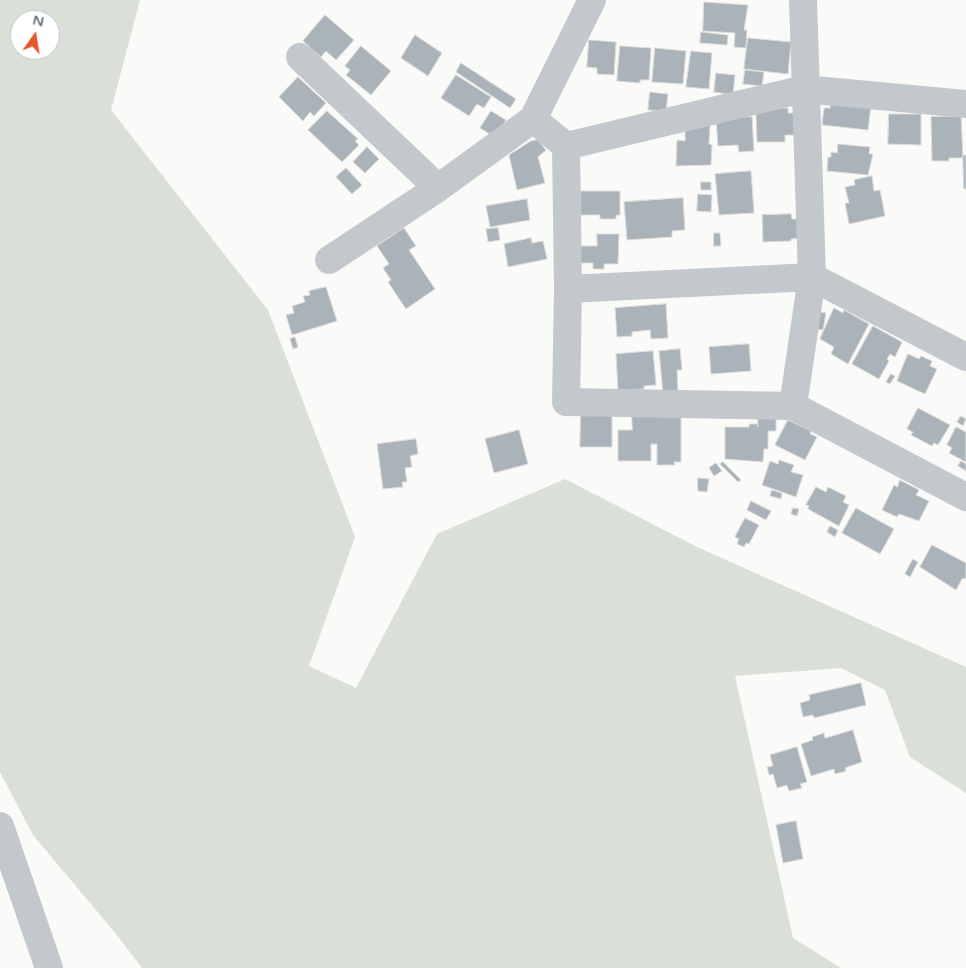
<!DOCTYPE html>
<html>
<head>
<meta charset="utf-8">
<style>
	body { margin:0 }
	#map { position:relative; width:966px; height:968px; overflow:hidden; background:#fafaf8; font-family:"Varela Round",sans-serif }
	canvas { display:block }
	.north { position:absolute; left:10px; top:10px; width:50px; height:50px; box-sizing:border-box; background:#fff; border:1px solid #c1c8cd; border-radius:50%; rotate:13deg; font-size:14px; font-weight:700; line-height:20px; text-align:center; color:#657683 }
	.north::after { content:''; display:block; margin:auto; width:18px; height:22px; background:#e4572e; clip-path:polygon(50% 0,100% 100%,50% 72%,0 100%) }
</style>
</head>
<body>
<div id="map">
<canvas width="966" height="968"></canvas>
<div class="north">N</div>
</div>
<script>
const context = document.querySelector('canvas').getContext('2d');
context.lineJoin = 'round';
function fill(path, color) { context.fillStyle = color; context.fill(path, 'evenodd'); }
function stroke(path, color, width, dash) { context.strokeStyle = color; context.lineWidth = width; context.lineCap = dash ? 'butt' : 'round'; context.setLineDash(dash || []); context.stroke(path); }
const green = new Path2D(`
	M0,0H140L111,110L268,310L355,537L309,666L356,688L437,534L565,479L697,547L966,667V793L910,757L885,690L841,668L735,676L793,938L841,968H142L116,934L33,835L0,772ZM20,20H50V50H20Z`);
const building = new Path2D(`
	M704,2L748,5L744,30H747L746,48L734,47L735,33L703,31Z
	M325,15L354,40L336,60L326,51L321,57L303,41Z
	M701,32L728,35L727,45L700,43Z
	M415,35L442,53L428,76L401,58Z
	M748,38L791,42L788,74L744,69Z
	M589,40L616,42L614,75L597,74V68L587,67Z
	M361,46L391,71L371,95L346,75L350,70L345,66Z
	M620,46L651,48L649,80H640V83L617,81Z
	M655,48L686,51L683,84L652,82Z
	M691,51L712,53L709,89L686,87Z
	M461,63L516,99L510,108L456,72Z
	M745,70L764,72L762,86L743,84Z
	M716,73L735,75L733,95L714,92Z
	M456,75L491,97L484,108L477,104L469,116L441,98Z
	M298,77L326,103L314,116L310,112L303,121L279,97Z
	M650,92L668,94L666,111L648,110Z
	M831,102L871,106L868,130L822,125L824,108H830Z
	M783,108H788V113H800V135H785V142H757L756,113Z
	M327,111L358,139L355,141L359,145L342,162L308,130Z
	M491,111L506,120L495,137L480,128Z
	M889,114H921V145L888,144Z
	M961,116L963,158H949V161H932L931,117Z
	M752,117L754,151L739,152L738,145L718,146L716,118Z
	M685,124L710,125L709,144L712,145L711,165L676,166L677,140L685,141Z
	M538,140L546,150L538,157L545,183L517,190L509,155L531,141Z
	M838,144L870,147L869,154H873L868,175L827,171L828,157H831V152L837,153Z
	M367,147L379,159L365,173L353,162Z
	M963,155H966V189H964Z
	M346,168L362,185L352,194L336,177Z
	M751,171L754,213L719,215L715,174Z
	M872,176L874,191L880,190L885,216L849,224L845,203H849L845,187L855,185L854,180Z
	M701,182H711V190H701Z
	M581,191H620V215H616V219H600V215H581Z
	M698,194L712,195L711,212L697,211Z
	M683,198L685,230L672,231V237L627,240L624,202Z
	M527,199L530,220L490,227L486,206Z
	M791,214L792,219H802L803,238L791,239V241L763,242L762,215Z
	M404,228L416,246L409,250L435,289L406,309L388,282L391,280L383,268L389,264L377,246Z
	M498,228L500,240L488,242L486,229Z
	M714,233H720L721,246H714Z
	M597,234H619L618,264H604V269H593V263H579V246H597Z
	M531,238L532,243L543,241L547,259L508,267L504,244Z
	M326,287L337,321L292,335L286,315L294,313L292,306L305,302L303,296L310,295L309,291Z
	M666,304L668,338L651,339L650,330L632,332V336L617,337L615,308Z
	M834,308L843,313L844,310L869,324L848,364L831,354L834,347L820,339Z
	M820,312L826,313L823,330L817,329Z
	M873,326L902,342L895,357L890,354L887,359L889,361L879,379L852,364Z
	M295,337L298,347L293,349L290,339Z
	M749,344L751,371L711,374L709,347Z
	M680,349L682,370H677L678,393L663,394L659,351Z
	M653,351L656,385L644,386V389L618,391L616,354Z
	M908,354L919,359L921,356L932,361L930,366L937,369L925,394L897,381Z
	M891,374L895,376L890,384L886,382Z
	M918,408L950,425L938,445L934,443L932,446L911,435L913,432L907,429Z
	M581,413H612V447H580Z
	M632,415H681V462H674L675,465H657V444H651V461H618V430H632Z
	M758,415H776V431H768V449H764L763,462L725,459V427H749V424H757L758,427Z
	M961,416L966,419L963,426L957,422Z
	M788,420L811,431L810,434L817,437L805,460L775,445Z
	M956,427L966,432V462L949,453L952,448L947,445Z
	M519,430L528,464L494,473L485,439Z
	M416,439L418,454L410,456L412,467L405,468L407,482H402L403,487L383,489L377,444Z
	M779,460L794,465L791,472L803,475L796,497L762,485L770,461L778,464Z
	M961,461L966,464V471L958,466Z
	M723,462L741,480L738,482L720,464Z
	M716,463L722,471L714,476L709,468Z
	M698,478L709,479L707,492L698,491Z
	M900,480L919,490L916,495L929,501L919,521L899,514L897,517L882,510L894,485L897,487Z
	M816,487L826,492L828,487L846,496L843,502L849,505L839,526L808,509L809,506L806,505Z
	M772,490L782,493L781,499L770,496Z
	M751,501L771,511L766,520L747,510Z
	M793,508L799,509L797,516L791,514Z
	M856,508L894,529L880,554L842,533Z
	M745,518L759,525L749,544L746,543L744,547L737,544L739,539L735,537Z
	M830,526L838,530L835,537L827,532Z
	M932,545L966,563V578L962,579L956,590L920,567Z
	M913,559L918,562L910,577L905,574Z
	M861,683L866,705L814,718L813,715L803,717L800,703L810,700L809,695Z
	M853,730L862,762L845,768L846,771L835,774L834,769L811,776L801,744L813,740L812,737L824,733L825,738Z
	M797,747L807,782L800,784L802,788L789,791L787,785L777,788L773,774L769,775L767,767L773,766L770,755Z
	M796,821L803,859L783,863L776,825Z`);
const minor = new Path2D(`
	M300,57L438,188
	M533,119L566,146L568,289L566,402L793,406L966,497
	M566,146L804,89L966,104
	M329,260L438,188L533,119L592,0
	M568,289L812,277L966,357
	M793,406L812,277L803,0
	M0,826L49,968`);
fill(green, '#dadfd7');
fill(building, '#aab3b9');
stroke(building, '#dcdcda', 1);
stroke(minor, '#c3c8cc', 28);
</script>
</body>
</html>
